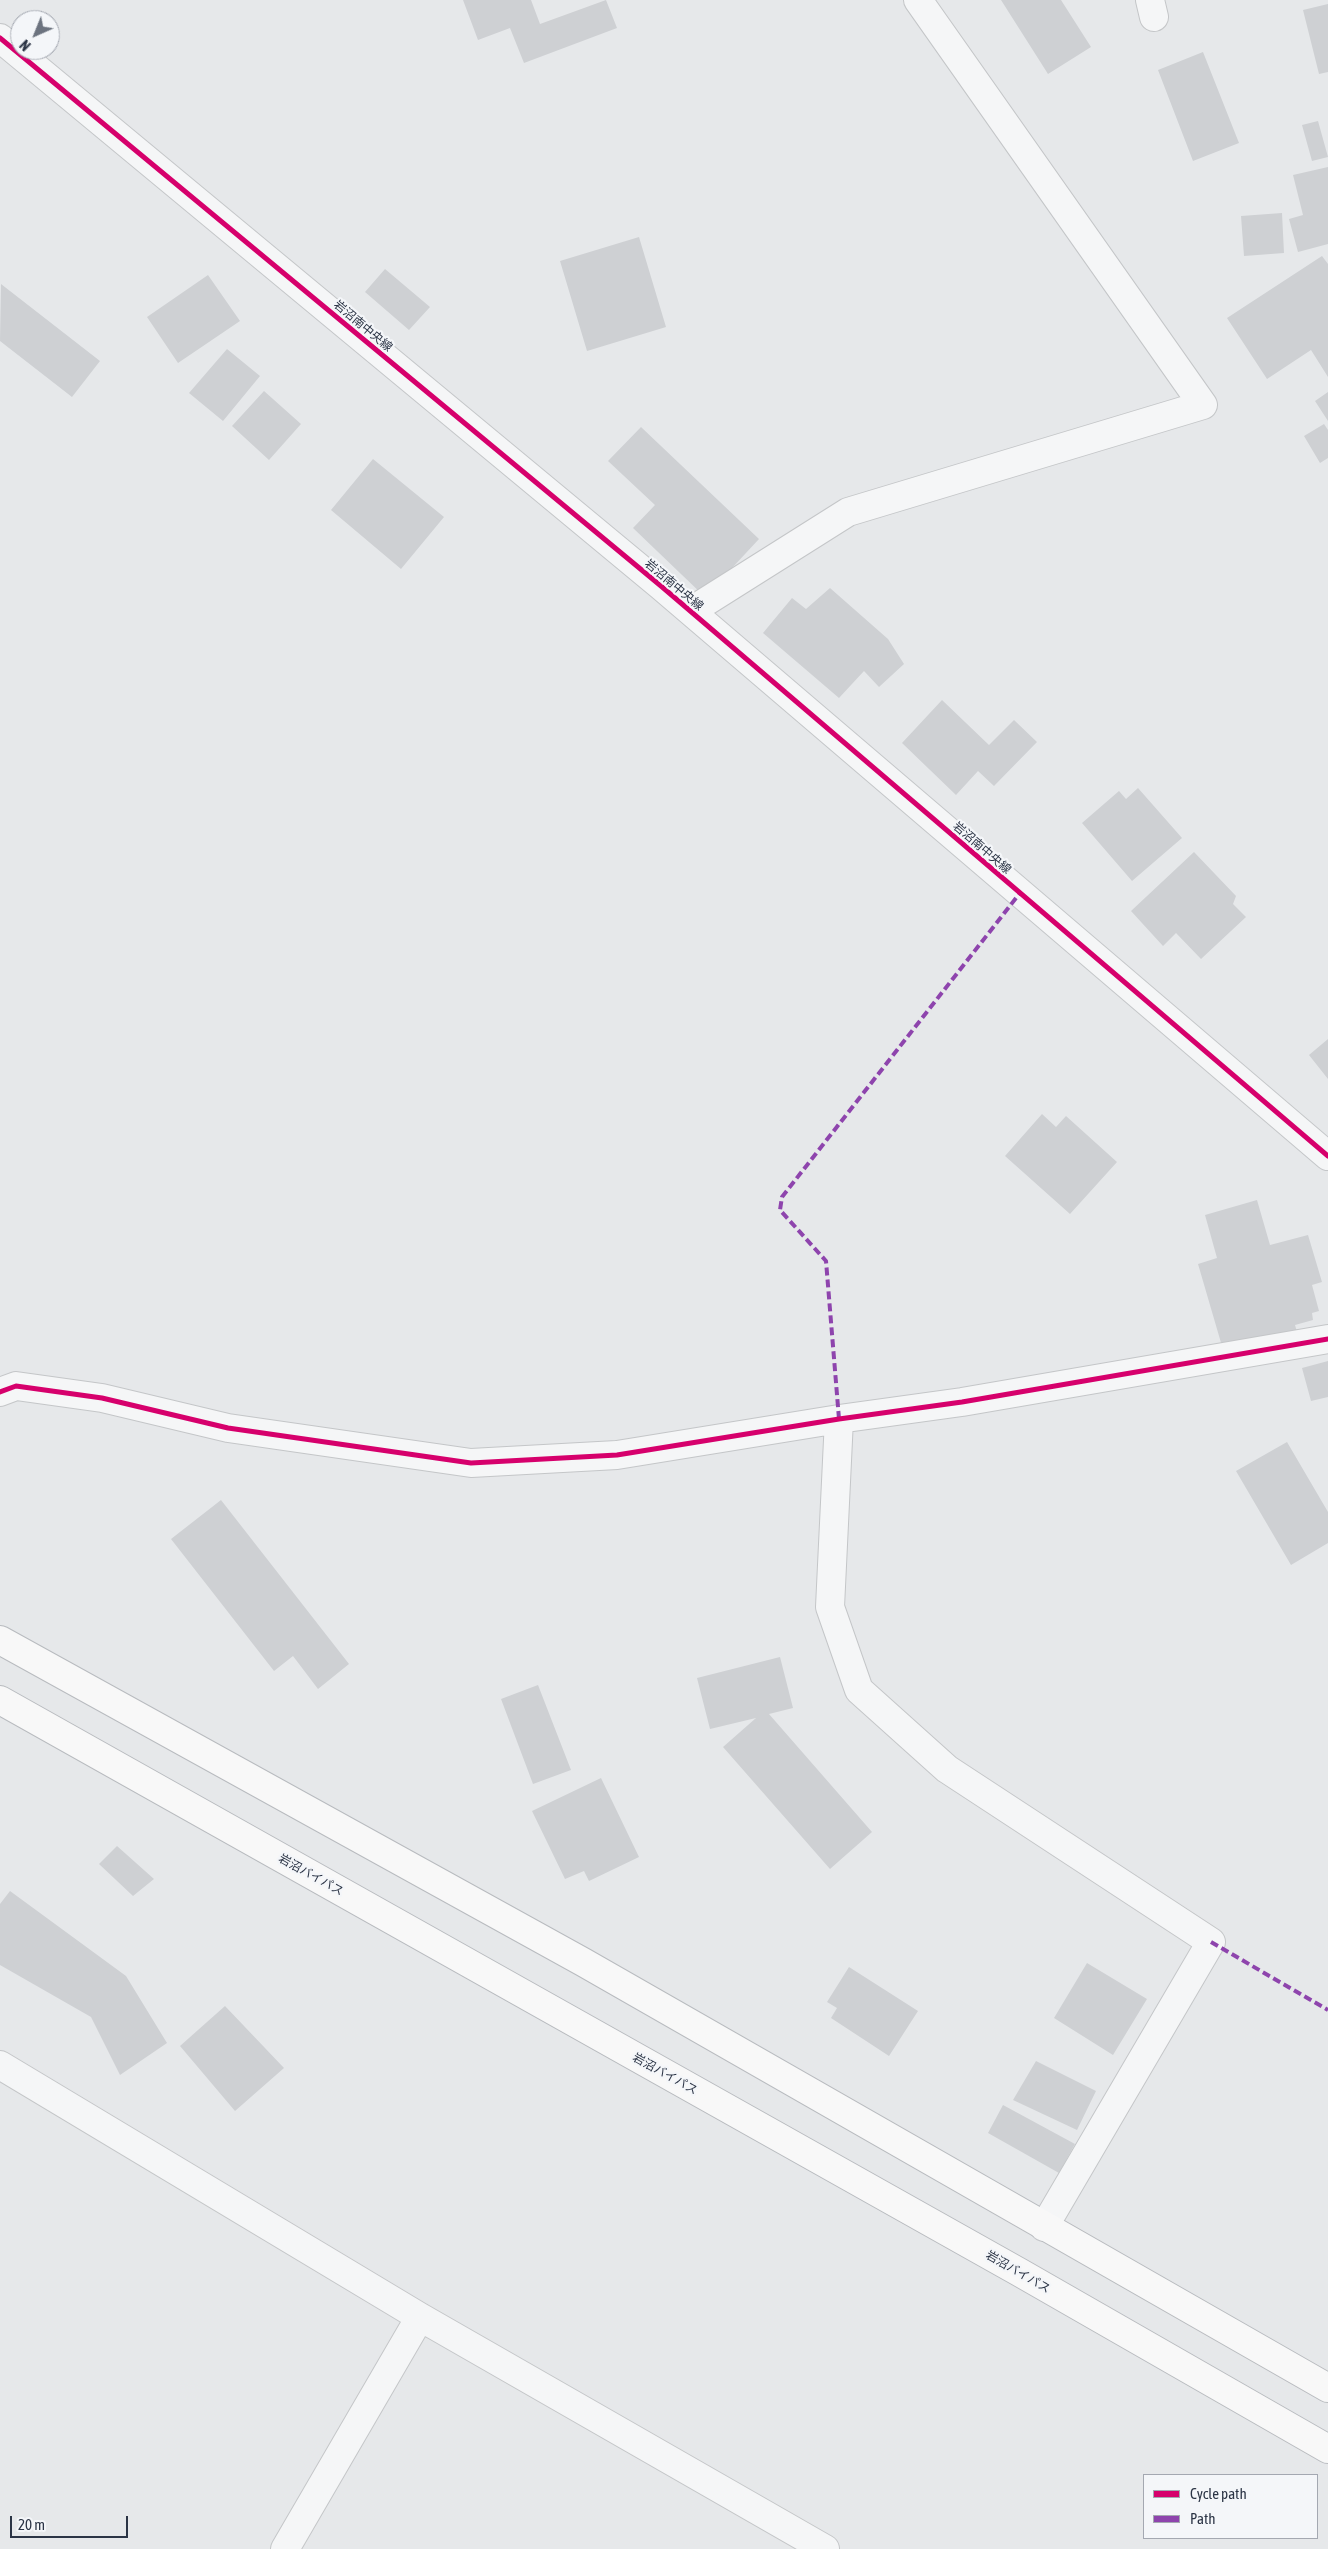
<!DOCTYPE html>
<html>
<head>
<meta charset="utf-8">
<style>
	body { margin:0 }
	#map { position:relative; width:1328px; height:2549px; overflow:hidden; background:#e6e8ea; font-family:"Asap Condensed",sans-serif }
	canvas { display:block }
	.legend { position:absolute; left:1143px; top:2474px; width:175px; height:65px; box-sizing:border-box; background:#f4f6f9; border:1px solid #a4a8b1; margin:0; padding:6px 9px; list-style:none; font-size:15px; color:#2b3445 }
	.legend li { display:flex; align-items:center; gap:10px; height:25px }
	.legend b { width:25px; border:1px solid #a4a8b1 }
	.north { position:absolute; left:10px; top:10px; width:50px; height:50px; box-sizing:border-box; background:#f4f6f9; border:1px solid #a4a8b1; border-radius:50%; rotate:224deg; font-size:14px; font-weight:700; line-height:20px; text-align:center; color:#2b3445 }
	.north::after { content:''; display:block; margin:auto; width:18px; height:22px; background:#6c737f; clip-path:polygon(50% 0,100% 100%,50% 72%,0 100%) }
	.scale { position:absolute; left:10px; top:2516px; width:118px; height:22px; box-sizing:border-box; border:2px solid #2b3445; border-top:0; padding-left:6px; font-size:15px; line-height:18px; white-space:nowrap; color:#2b3445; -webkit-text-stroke:4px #f4f6f9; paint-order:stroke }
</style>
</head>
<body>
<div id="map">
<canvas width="1328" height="2549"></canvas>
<ul class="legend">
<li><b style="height:6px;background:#d6006c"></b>Cycle path</li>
<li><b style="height:6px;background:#8e44ad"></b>Path</li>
</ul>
<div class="north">N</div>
<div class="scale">20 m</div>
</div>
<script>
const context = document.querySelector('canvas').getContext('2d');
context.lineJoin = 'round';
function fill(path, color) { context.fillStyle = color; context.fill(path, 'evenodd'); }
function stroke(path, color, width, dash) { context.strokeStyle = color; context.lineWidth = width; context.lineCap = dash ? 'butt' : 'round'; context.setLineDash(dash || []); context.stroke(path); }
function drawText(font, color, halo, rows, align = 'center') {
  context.font = font + ' "Asap Condensed","Noto Sans JP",sans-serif'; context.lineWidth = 4.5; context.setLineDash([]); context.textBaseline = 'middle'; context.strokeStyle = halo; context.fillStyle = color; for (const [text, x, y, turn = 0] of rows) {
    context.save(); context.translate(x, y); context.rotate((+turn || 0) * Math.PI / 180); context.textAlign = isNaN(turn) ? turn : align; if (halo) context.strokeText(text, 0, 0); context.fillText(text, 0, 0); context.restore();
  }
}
const building = new Path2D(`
	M463,0H531L540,24L606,0L617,28L524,63L510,28L478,40Z
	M1001,0H1061L1091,47L1048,74Z
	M1328,4V72L1319,74L1303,10Z
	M1203,52L1239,143L1193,161L1158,70Z
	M1318,121L1328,157L1312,161L1302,125Z
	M1328,167V244L1298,252L1289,219L1303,215L1293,175Z
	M1282,213L1284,253L1244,256L1241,216Z
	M639,237L666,327L587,351L560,261Z
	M1322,256L1328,264V377L1311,350L1267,379L1227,318Z
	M385,269L430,307L409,330L365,292Z
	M208,275L240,321L178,363L147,317Z
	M1,284L100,361L72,397L0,341Z
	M227,349L260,376L223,421L189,393Z
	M264,391L301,424L269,460L232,426Z
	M1328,392V421L1315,401Z
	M1324,424L1328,430V458L1320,463L1304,436Z
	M641,427L759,539L705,597L633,528L655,505L608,461Z
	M373,459L444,517L401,569L331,510Z
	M830,588L888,639L904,664L879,687L864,671L839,698L763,633L792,598L806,609Z
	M942,700L989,745L1014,720L1037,742L994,786L978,771L956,795L902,743Z
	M1138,788L1182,838L1132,881L1082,823L1119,791L1126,799Z
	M1194,852L1236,896L1233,904L1246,917L1201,959L1176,933L1163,946L1131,911Z
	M1328,1039V1079L1309,1055Z
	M1042,1114L1056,1127L1066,1116L1117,1162L1070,1214L1005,1156Z
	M1257,1200L1270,1245L1308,1235L1322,1282L1312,1285L1319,1311L1312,1313L1313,1320L1295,1325L1297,1332L1224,1353L1198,1264L1217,1258L1205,1215Z
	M1328,1361V1397L1311,1401L1302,1368Z
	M1287,1442L1328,1512V1543L1291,1565L1236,1471Z
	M221,1500L349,1664L318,1689L293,1656L274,1671L171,1539Z
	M780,1657L793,1708L769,1714L872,1832L830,1869L723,1747L756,1718L710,1729L697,1678Z
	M538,1685L571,1770L533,1784L501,1699Z
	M601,1778L639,1857L589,1881L584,1871L565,1879L532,1811Z
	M117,1846L154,1879L133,1896L99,1864Z
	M10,1891L126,1976L167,2043L120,2075L91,2017L0,1965V1904Z
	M1087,1963L1147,1999L1113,2055L1054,2018Z
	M849,1967L918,2011L889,2056L831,2018L837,2008L827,2002Z
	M225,2006L284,2068L235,2111L180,2046Z
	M1036,2061L1096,2091L1077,2130L1013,2100Z
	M1003,2105L1075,2144L1059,2173L988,2133Z`);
const minor = new Path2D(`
	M1150,0L1154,17
	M0,38L661,586L1328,1156
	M691,611L848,512L1203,405L918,0
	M0,1392L16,1386L102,1398L228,1428L471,1463L617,1455L839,1419L962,1402L1328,1339
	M839,1419L830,1607L859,1690L947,1769L1211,1942L1044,2227
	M0,2065L420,2317L825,2549
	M285,2549L420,2317`);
const highway = new Path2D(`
	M0,1640L583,1962L1328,2388
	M0,1700L1019,2272L1328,2449`);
const quiet = new Path2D(`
	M839,1419L826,1261L780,1210L782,1197L1020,893
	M1211,1942L1328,2010`);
const cycleway = new Path2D(`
	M0,38L661,586L1328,1156
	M0,1392L16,1386L102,1398L228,1428L471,1463L617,1455L839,1419L962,1402L1328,1339`);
const streetNames = [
	["岩沼南中央線",363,326,40],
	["岩沼南中央線",674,585,40],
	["岩沼南中央線",982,848,41],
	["岩沼バイパス",311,1875,29],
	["岩沼バイパス",665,2074,29],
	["岩沼バイパス",1018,2272,30]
];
fill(building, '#ced0d3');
stroke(minor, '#c4c6c8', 30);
stroke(highway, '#b8bbbf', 30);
stroke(minor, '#f5f6f7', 28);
stroke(highway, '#f8f8f8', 28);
stroke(quiet, '#8e44ad', 4, [8, 4]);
stroke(cycleway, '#d6006c', 5);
drawText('12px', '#2b3445', '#f4f6f9', streetNames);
</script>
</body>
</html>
